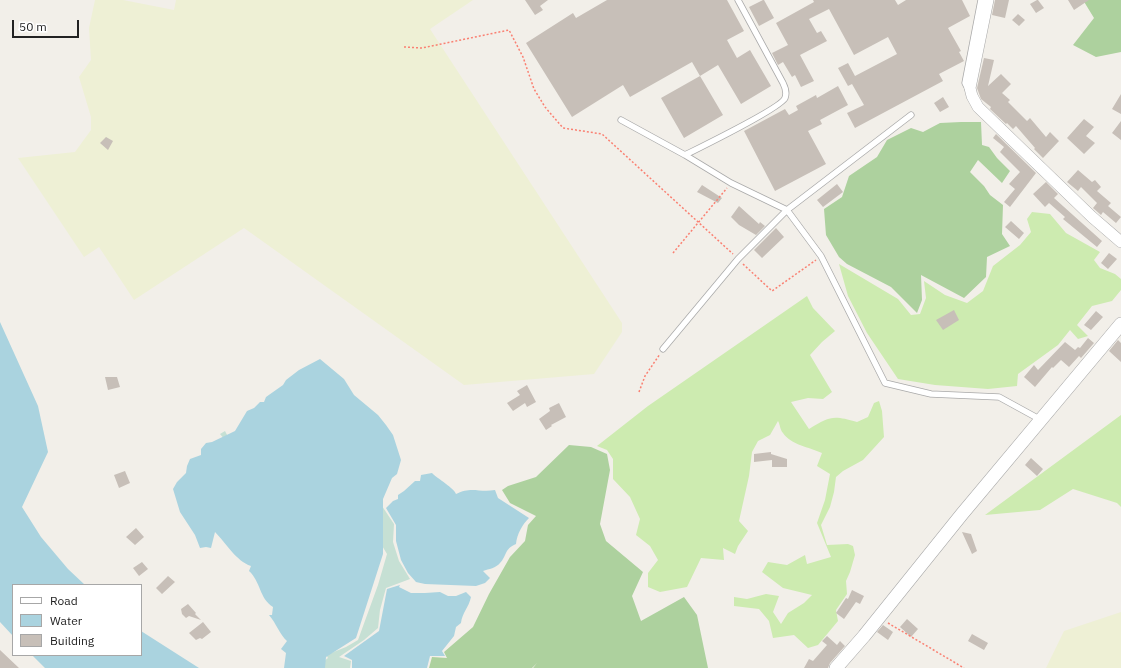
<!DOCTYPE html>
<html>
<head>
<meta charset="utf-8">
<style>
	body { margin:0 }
	#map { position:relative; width:1121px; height:668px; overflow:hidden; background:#f2efe9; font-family:"IBM Plex Sans",sans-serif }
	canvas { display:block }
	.legend { position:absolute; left:12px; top:584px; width:130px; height:72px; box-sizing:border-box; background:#fff; border:1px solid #a7a7a7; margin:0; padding:5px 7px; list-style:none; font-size:12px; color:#222 }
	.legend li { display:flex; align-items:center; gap:8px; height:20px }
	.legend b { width:20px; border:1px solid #a7a7a7 }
	.scale { position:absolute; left:12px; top:20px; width:67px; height:18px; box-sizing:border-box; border:2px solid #222; border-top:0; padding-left:5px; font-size:12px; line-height:14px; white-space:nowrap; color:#222; -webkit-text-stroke:3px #fff; paint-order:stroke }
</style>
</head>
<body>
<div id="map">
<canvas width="1121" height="668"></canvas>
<ul class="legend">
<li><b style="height:5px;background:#fff"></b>Road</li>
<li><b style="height:11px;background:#aad3df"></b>Water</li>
<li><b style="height:11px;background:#c7bfb8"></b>Building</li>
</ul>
<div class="scale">50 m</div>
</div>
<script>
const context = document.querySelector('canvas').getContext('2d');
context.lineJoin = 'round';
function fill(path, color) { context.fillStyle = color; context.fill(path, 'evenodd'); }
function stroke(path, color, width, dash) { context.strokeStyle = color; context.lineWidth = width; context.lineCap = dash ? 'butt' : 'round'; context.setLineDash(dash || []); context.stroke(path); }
const farmland = new Path2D(`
	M95,0H123L174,10L176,0H473L430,29L622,323V332L594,374L464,385L244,228L134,300L99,247L84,257L18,158L75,152L91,130V117L79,77L91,60L89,28Z
	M1121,612V668H1046L1064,631Z`);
const grass = new Path2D(`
	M1032,212L1050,214L1066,233L1100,252L1094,260L1100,268L1115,274L1121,279V290L1112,301L1092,306L1077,325L1088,336L1078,339L1070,330L1058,345L1018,374L1017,386L988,389L935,385L898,379L867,333L848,296L839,264L898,299L911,315L920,314L926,298L924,281L945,295L967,303L983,291L993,266L1020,245L1031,232L1027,219Z
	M807,296L813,308L835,331L822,342L810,355L832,392L823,399L808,398L791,402L809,429C830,416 833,415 857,422L868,417L874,403L879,401L882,411L884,437L863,460L843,471L836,477L834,492L830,507L821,525L827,545L848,544L853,546L855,555L850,572L846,581L847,594L836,610L838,621L818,645L808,648L794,635L773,638L769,621L759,609L734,606V597L747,599L766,594L779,596L773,612L781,624L788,613L804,603L812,595L783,588L762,572L768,562L787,565L805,555L807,564L831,557L817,523L825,500L830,474L817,466L822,453C809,447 791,445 783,433C780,430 780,424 778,421L770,435L758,441L752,452L749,476L739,521L748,531L738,546L735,554L723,548L724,560L701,558L687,587L660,592L648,587V573L658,560L650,546L636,535L640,519L630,497L613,479V459L607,450L597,446L648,406Z
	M1121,415V507L1117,503L1073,489L1040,510L985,515Z`);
const forest = new Path2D(`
	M1083,0H1121V52L1096,57L1073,45L1094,18Z
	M961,122H981L982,145L989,147L997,158L1010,171L1002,183L978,160L970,172L984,186L990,195L1003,205L1002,234L1010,246L987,257L986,277L964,298L921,275L922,300L917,313L891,287L847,264L839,257L826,235L824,209L842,197L849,176L877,157L887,140L911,128L923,132L940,123Z
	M569,445L591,447L607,454L610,470L600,524L606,541L643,572L632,596L641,621L684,597L697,615L708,668H533L537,663L532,668H429L432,657L447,658L444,652L473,627L489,594L510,557L525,541L528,525L536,516L510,503L502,490L508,486L536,477Z`);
const wetland = new Path2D(`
	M225,431L236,452L331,653L346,647L358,640L378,585L387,554L381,544L382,506L394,524L393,542L399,561L410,579L386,588L380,610L378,628L364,640L339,657L351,661L350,668H324L320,664L328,658L306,615L225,440L220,434Z`);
const water = new Path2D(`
	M0,322L38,406L48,452L22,507L41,537L68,569L85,585H13V636L0,622Z
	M320,359L344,379L354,395L378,415L386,425L393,435L401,460L397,474L392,478L383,499V554L356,638L326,657L325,668H284L286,653L281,649L287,641C280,635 276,623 269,615H272L273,607C259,598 261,582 249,571L251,566C236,561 226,543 215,532L211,548L206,547L200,548L195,535L180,512L173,489L177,482L186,473L187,466L190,459L201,455V449L206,443L212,442L235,431L247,411L254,408L260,402H264L266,397L283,385L286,380L299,370Z
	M432,473C438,479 454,488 456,494C472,486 479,493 495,490L498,498L529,518C522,525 517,534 516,544C504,549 507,556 500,563C496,568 489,569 483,571L490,578L485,583L476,586L425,584L416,582L408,573L401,560L396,541V525L386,508L393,501L398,499V495L404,491L415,481H420L421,475Z
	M400,585L399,587L411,593H425L440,592L448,596H456L466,592L471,597C469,607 462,613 461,623L456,627L454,636L442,651L445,656H430L427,668H352V660L344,656L379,631L387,589Z
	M141,631L199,668H45L32,655H141Z`);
const building = new Path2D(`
	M525,0H548L540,6L543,10L535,15Z
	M607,0H727L744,31L727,40L737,58L750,50L771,86L741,104L718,65L700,76L692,62L630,97L623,85L572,117L526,43L573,13L576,18Z
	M763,0H764L774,18L759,26L749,7Z
	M813,0H895L898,5L906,0H962L970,16L948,28L961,51L959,52L964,61L939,74L943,81L855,128L847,113L864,105L852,84L848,86L838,68L848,63L855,76L897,54L888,37L854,55L829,9L809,19L817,33L821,31L827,41L800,55L814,81L801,87L795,75L792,77L783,62L778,65L772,53L788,45L776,23L814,2Z
	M995,0H1009L1005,18L992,15Z
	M1037,0H1038L1044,8L1036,13L1030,4Z
	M1068,0H1089L1074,10Z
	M1018,14L1025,20L1019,26L1012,20Z
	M984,58L994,60L988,86L1001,74L1011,84L1002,93L1010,100L1008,102L1027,121L1030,118L1046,137L1050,132L1059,141L1043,158L1034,149L1035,148L1016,126L1013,129L1007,123L1006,124L990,109L991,107L981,99L977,88Z
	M700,76L723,115L684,138L661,98Z
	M838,86L848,105L820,120L822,124L808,131L826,164L775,191L744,131L785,109L789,115L798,110L796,106L816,95L817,98Z
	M1121,94V114L1112,109Z
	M943,97L949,107L940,112L934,103Z
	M1084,119L1094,127L1086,136L1095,143L1084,154L1067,138Z
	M1121,121V140L1112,133Z
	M996,134L1036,173L1010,207L1004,202L1015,189L1009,184L1020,172L1000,152L1004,147L993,138Z
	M106,137L113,141L108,150L100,143Z
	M1078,170L1092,182L1095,180L1101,187L1097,191L1111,203L1108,206L1121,217L1116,223L1103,212L1101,215L1093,208L1097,203L1081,187L1078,191L1067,182Z
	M1046,182L1058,194L1054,198L1102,241L1097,247L1063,219L1065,217L1049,203L1045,207L1033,194Z
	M837,184L843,192L823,207L817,200Z
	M702,185L722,198L718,203L697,192Z
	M739,206L759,224L760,222L765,226L756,235L739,225L731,217Z
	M1011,221L1024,233L1019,239L1005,227Z
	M776,228L784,237L762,258L754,250Z
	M1109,253L1117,259L1108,269L1101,263Z
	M954,310L959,320L943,330L936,320Z
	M1096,311L1103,317L1091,330L1084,325Z
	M1088,338L1094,343L1081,358L1079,356L1069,367L1061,360L1053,368L1052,367L1035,387L1024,377L1034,365L1038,370L1065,342L1075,350L1078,347L1080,348Z
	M1118,340L1121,343V362L1109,351Z
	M105,377H117L120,387L108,390Z
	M527,385L536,402L527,407L525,403L513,411L507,403L520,395L517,391Z
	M559,403L566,417L551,425L552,426L546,430L539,419L550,411L549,408Z
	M771,452V454L787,459V467H772V460L754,462V454Z
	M1031,458L1043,469L1037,476L1025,465Z
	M125,471L130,483L119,488L114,475Z
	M136,528L144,537L135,545L126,537Z
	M962,532L971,534L977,551L972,554Z
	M142,562L148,569L139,576L133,568Z
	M168,576L175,582L162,594L156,588Z
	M852,590L864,596L860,604L856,602L844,619L836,613L846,598L848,599Z
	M188,604L196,613L195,614L201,620L189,616L186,618L182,614L181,609Z
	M907,619L918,629L911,637L900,627Z
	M203,622L211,632L202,639L200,638L196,640L189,633Z
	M883,625L893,632L888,640L877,632Z
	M972,634L988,643L984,650L968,641Z
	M827,636L837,645L840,641L845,646L830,663L828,668H804L809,659L813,661L827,645L822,641Z
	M0,650L19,668H0Z`);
const path = new Path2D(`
	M404,47L422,48L509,30L523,57L534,89L545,107L563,128L602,134L733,254
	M673,253L727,188
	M743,264L772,291L816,260
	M639,392L645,376L660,354
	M888,623L964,668`);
const service = new Path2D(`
	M968,89L965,83L981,0
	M621,120L685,155L731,183L787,210L821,256L885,383L931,394L999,397L1041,420
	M685,155C699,148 781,108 785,98C787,93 785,87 783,83L738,0
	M663,349L738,259L787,210L911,115`);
const minor = new Path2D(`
	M988,0L970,88L972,96L978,107L1092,217L1121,242`);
const tertiary = new Path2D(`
	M836,668L864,636L962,514L1121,324`);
fill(farmland, '#eef0d5');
fill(grass, '#cdebb0');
fill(forest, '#add19e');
fill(wetland, '#c6e0d4');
fill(water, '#aad3df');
fill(building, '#c7bfb8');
stroke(service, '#a9a9a9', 7);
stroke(minor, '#a9a9a9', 12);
stroke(tertiary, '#a9a9a9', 14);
stroke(path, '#fa8072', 1.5, [2, 2]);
stroke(service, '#fff', 5.5);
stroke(minor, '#fff', 11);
stroke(tertiary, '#fff', 13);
</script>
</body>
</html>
